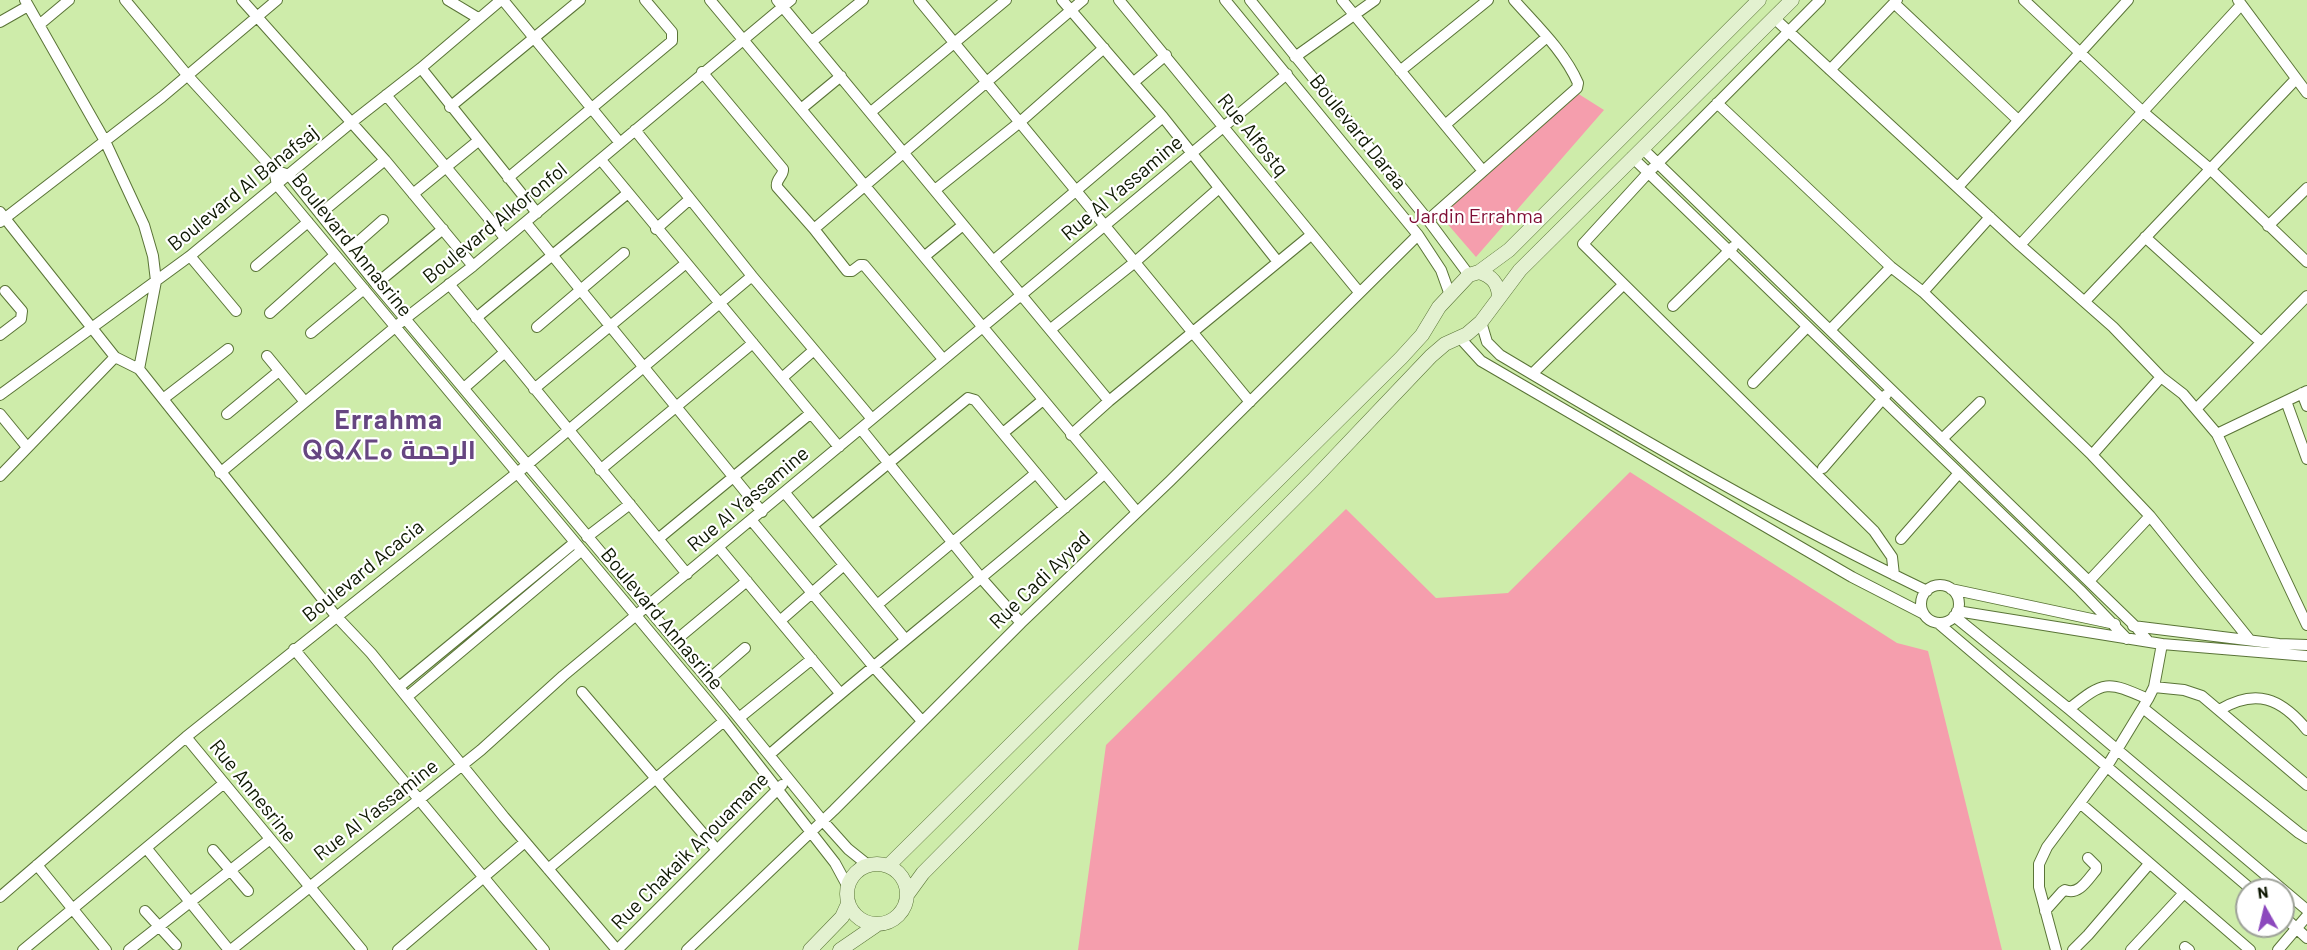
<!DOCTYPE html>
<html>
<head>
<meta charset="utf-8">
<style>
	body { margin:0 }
	#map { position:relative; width:2307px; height:950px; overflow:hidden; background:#ceecaa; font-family:Barlow,sans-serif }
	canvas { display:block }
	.north { position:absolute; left:2235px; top:878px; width:60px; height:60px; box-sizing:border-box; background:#fff; border:2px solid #9ea299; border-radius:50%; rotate:352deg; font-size:16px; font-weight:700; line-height:24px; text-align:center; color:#0d1701 }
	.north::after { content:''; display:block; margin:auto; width:21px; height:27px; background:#8c48bd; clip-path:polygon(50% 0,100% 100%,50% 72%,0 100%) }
</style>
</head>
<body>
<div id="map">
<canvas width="2307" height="950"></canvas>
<div class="north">N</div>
</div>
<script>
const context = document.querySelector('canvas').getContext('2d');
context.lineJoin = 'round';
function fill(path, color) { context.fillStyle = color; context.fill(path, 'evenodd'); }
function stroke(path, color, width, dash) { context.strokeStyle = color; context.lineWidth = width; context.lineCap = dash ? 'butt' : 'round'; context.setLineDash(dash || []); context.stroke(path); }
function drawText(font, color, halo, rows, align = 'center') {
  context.font = font + ' Barlow,Cairo,"Noto Sans Tifinagh",sans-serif'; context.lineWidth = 4.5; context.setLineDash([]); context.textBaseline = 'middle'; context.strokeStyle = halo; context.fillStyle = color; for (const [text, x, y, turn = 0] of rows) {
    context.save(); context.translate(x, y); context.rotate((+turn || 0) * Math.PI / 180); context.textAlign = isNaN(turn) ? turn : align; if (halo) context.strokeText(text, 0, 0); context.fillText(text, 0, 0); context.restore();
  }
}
const green = new Path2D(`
	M1577,93L1604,110L1476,257L1438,213Z
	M1630,472L1897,643L1928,651L2002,950H1078L1106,745L1346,509L1436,598L1508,593Z`);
const minor = new Path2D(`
	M25,0L105,141L144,225L153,256L156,281L139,369
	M125,0L188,76L274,170L289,175L376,284L708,680L822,820L848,849L868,865
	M242,0L385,160L473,266
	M448,0L478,18
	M503,0L620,143
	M710,0L1137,512
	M777,0L1109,401
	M919,0L1250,402
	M1062,0L1163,117L1278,262
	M1119,0L1359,292
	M1225,0L1418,235L1441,270L1450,295
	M1250,0L1428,220L1469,275
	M1342,0L1483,171
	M1820,0L1648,173L1583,244L1874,531L1892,557L1894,575
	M2024,0L2142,111L2209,168L2307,262
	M2238,0L2307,93
	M1894,3L2018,120
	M1774,18L2020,245L2113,327L2161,377L2183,394L2217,434L2307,625
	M0,22L28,6
	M39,25L69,0
	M812,41L863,0
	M1295,57L1375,0
	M421,68L537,213
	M1830,70L1897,0
	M1400,71L1488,0
	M702,72L783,169C784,176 775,179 777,187L814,229L847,271H852L860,265H864L943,359
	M1134,82L1166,55
	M386,95L505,238
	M1717,103L1891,267L1923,292L2092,455L2150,516L2249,639
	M450,107L580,0
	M801,109L841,76
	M871,112L1006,0
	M1445,125L1547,37
	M635,130L752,276L872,419
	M1642,148L2136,627L2148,641
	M1632,157L2080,590L2127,639
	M601,160L839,447
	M274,170L277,185L724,721L835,863L848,887
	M508,178L672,41V32L645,0
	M1958,187L2128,0
	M935,190L1020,122L1104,48
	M413,194L478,141
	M0,212L115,357L139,369L336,616L371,653L504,817L617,950
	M320,214L385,160
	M1428,220L1577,88L1578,83C1564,51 1536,25 1514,0
	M0,222L162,97L277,0
	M526,223L762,512
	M2268,226L2307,188
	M656,229L690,199
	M814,229L1083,0
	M2145,237L2261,342
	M2020,245L2241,5
	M349,250L383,220
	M190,256L236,311
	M925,256L963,225
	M993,261L1163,117
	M256,266L308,222
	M376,284L443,229
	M449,284L687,574
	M1923,292L1990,217
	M2085,301L2296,79
	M1673,306L1733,247
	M270,313L335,255
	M476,318L628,193
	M1481,322L1487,342L1500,355C1639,438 1780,520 1927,591
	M537,327L624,253
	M1051,329L1135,262L1218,189
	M1830,330L1891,267
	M311,333L364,289
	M0,335L21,319L22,311L5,291
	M1460,338L1481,361L1852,577L1924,614
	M267,356L305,402
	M1532,374L1623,285
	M782,378L814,350
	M1753,383L1807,327
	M464,388L505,352
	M534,389L685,264
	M2302,393L2307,406
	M0,395L190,256L352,122L421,68L501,0
	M163,399L228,349
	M2286,401L2307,459
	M2196,409L2307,296
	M0,414L27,447
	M227,414L279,371
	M861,429L982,579L1021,623
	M1003,433L1043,400
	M2217,434L2307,391
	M1071,435L1109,401L1311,235
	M1942,439L1980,402
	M2092,455L2161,377
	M1823,468L1886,395
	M600,470L753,343
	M220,473L406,318L473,266L791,0
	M0,476L115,357
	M785,493L905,639
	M752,521L873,666L922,721
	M812,526L968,398L975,400L1065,508
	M587,537L630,504
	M658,539L811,413
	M1901,539L1959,473
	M719,548L840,693
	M2089,581L2150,516
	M1921 604a19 19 0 1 1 38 0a19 19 0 1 1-38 0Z
	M1951,589L2115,624
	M877,605L1036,473
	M1957,611L2162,644L2307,656
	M1954,616L2069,709L2307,910
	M781,620L844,565
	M1938,623L2252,890
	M2133,626L2279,644L2307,645
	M675,641L747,581
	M294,649L544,950
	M708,680L745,648
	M399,687L574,543
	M2154,687L2184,690L2202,696L2307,785
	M582,692L717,850
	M407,697L581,551
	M2143,708L2299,833L2307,838
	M2069,709C2105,680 2107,681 2148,699
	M2219,710C2256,688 2281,698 2307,730
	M739,718L812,659
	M186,737L362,950
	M769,755C879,659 994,570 1104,474
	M2080,803L2250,950
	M147,849L229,950
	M213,850L248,891
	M37,865L106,950
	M548,869L724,721
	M0,897L186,737L527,465L752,276
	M145,911L176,945
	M2045,911L2062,892L2065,890C2079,896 2088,879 2096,870V866L2088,858
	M2283,916L2307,938
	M2185,947L2189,950
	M23,950L223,784
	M129,950L269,840
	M231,950L481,750L563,676L1287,74
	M398,950L525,842
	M617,950L782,785
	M687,950L834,810L1021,623L1170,481L1418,235
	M2056,950L2039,887V864L2047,847L2106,768L2148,699L2154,687L2162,644
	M2073,950L2088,935L2149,864
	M2131,950L2184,893
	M2278,950L2307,916`);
const secondary = new Path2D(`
	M1479,272C1492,276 1498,283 1499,296
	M847 894a30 30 0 1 1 60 0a30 30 0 1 1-60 0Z
	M888,866L1401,358L1422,335L1439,307L1469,275L1479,272L1509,250L1759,0
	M907,895L923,873L1314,479L1431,356L1445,344L1467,334L1481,322L1520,270L1792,0
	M810,950L842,917L848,904
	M840,950L878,924`);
const streetNames = [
	["Boulevard Daraa",1358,132,51],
	["Rue Alfostq",1253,135,51],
	["Boulevard Al Banafsaj",243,188,-39],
	["Rue Al Yassamine",1122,188,-40],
	["Boulevard Alkoronfol",495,223,-39],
	["Boulevard Annasrine",352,245,51],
	["Rue Al Yassamine",748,499,-40],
	["Boulevard Acacia",363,571,-39],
	["Rue Cadi Ayyad",1040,580,-44],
	["Boulevard Annasrine",662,619,50],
	["Rue Annesrine",253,791,51],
	["Rue Al Yassamine",376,810,-38],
	["Rue Chakaik Anouamane",690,851,-45]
];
const parkNames = [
	["Jardin Errahma",1476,216]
];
const districtNames = [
	["Errahma",389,420],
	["ⵕⵕⵃⵎⴰ الرحمة",389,450]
];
fill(green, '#f59ead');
stroke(minor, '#5a7437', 12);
stroke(secondary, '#5a7437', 15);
stroke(minor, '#fff', 10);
stroke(secondary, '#e3f1d0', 14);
drawText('20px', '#0d1701', '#fff', streetNames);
drawText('20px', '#7e0c34', '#fff', parkNames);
context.letterSpacing = '1.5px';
drawText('bold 26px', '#664681', '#fff', districtNames);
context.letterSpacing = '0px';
</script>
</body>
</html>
